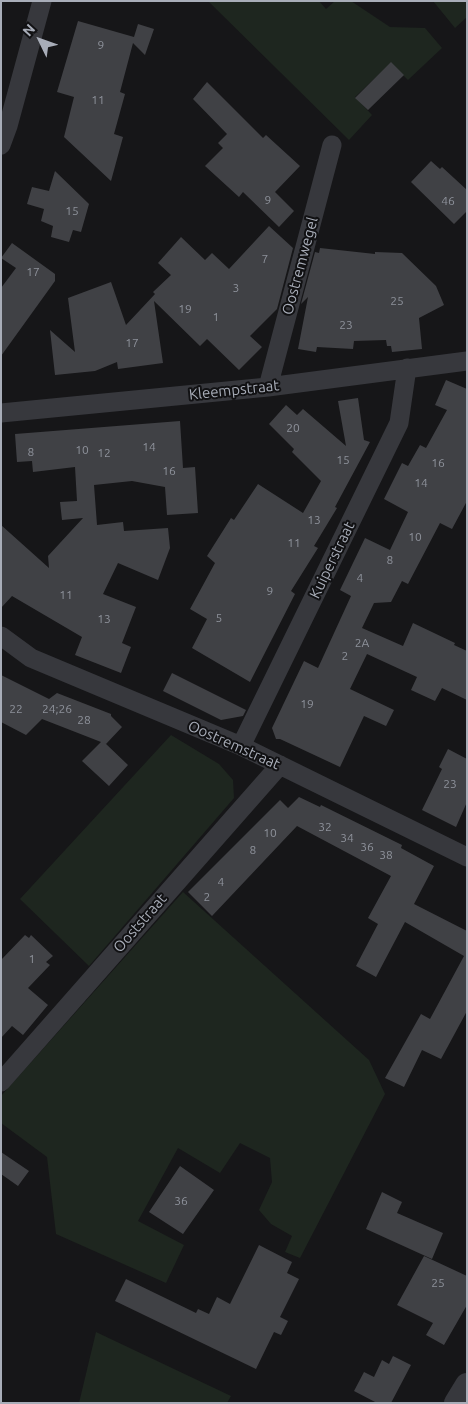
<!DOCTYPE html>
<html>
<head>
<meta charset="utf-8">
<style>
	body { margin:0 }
	#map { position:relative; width:468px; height:1404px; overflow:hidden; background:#161618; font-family:Ubuntu,sans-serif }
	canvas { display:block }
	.frame { position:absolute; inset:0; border:2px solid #a8adb8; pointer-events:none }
	.north { position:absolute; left:15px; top:15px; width:50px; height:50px; -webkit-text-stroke:4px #111113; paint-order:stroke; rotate:312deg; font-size:14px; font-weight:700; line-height:20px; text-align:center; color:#a8adb8 }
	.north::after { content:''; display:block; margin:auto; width:18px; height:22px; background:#a8adb8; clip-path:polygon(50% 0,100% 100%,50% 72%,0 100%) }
</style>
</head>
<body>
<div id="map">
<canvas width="468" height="1404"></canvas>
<div class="frame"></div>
<div class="north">N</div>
</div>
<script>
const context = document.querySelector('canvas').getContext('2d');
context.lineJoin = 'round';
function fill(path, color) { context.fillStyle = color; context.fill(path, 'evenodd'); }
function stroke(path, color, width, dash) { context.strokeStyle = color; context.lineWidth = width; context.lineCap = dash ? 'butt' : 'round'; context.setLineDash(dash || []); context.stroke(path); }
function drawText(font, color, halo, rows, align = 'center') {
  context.font = font + ' Ubuntu,sans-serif'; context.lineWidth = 4; context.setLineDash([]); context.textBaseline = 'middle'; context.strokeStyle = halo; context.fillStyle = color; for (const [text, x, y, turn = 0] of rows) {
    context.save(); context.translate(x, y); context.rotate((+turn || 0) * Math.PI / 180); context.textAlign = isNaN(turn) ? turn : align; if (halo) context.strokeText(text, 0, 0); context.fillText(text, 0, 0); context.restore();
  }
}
const green = new Path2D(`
	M208,1H319L326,9L335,1H351L390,27L425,28L442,48L408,80L391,63L355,97L372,115L349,140Z
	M433,1H467V17L455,28Z
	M171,735L219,764L233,780L234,798L89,966L20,899Z
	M183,892L369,1060L385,1094L300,1258L285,1252L292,1236L271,1224L259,1210L272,1182L270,1158L240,1143L220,1173L178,1148L138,1221L184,1245L166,1283L56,1234L47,1157L1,1123V1096Z
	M96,1332L231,1396L227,1403H79Z`);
const building = new Path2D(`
	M78,21L134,37L138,24L154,29L145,55L133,43L120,92L125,94L114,134L123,137L111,181L64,137L74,97L57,92Z
	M391,62L404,75L368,110L355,98Z
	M207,82L263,138L266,135L300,166L275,192L294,211L279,227L243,192L239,197L205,166L223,148L218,143L227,134L193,99Z
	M431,161L440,169L442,167L467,190V211L454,224L411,182Z
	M55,171L89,204L81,232L73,230L69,242L51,237L53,226L41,221L44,209L27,204L32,187L49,191Z
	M269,226L293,248L277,309L250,336L262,347L239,370L207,339L200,346L154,301L163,363L118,369L117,362L95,371L55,375L50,330L75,352L68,298L111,282L126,325L155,294L153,292L171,275L158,263L181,237L205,260L212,253L229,269Z
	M12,243L55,274V281L1,356V288L16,268L1,258Z
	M320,248L375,254V252L402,253L436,286L444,305L419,318L422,349L392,352L391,346H387L386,340L354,341L353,349L317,347L316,352L298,349L308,297L301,304L315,252L319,253Z
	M446,380L467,389V501L452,529L440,523L408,584L402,581L391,602L374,603L362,628L403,646L413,623L455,643L454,645L467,651V700L442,688L435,701L411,690L417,677L367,654L350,689L394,710L386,726L364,716L340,767L280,739H276L272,728L304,661L318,668L351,596L340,590L365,538L390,550L408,512L384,499L402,463L408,466L420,445L426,448L447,410L435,405Z
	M358,398L364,440L370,442L335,507L337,508L314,546L318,548L291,591L295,594L250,682L192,648L207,619L190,609L215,563L207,556L231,518L234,520L258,484L303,513L321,481L292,452L294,449L269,424L286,405L297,415L303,409L346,446L338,401Z
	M180,421L183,468L195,467L198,513L167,515L165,487L132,481L94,485L97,525L123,522L124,531L168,528L170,548L158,580L118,563L103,594L136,607L122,643L131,647L121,673L75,655L82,637L12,596L1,608V525L49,568L48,556L83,518L62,520L60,502L77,501L75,467L33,472L32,461L17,462L15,434Z
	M172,673L246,710L243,716L221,720L163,691Z
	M1,675L49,699L57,693L111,714V716L122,727L106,744L105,743L128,765L109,786L82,761L101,742L42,719L26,735L1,722Z
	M448,749L467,759V802L456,827L422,810L442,769L439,767Z
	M299,797L320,807L321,805L402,845L401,848L434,866L414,904L467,931V1011L441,1059L422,1050L404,1087L385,1078L421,1014L430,1019L464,956L405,922L376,977L356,966L378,924L368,918L391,876L297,826L212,916L188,892L280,800L288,808Z
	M25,935L29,938L31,935L53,956L46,962L50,965L28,988L48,1005L23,1035L12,1026L1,1038V960Z
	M1,1152L29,1171L18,1186L1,1174Z
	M180,1166L214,1190L183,1234L149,1212Z
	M382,1192L402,1202L397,1213L443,1233L432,1259L366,1229Z
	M259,1245L292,1262L287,1273L299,1279L280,1317L288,1321L281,1335L274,1332L256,1369L115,1301L126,1279L196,1313L198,1309L209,1314L217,1297L230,1304Z
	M424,1256L467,1276V1305L444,1345L426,1335L433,1323L397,1305Z
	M393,1356L411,1365L391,1403H377L354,1391L364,1372L374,1377L382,1360L389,1364Z`);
const minor = new Path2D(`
	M1,145L8,126L42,1
	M268,387L332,145
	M1,413L268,387L467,361
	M1,636L31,658L241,746L467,857
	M241,746L399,423L407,368
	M1,1082L280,765`);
const tertiary = new Path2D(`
	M456,1403L467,1385`);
const numberNames = [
	["9",101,45],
	["11",98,100],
	["9",268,200],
	["46",448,201],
	["15",72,211],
	["7",265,259],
	["17",33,272],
	["3",236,288],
	["25",397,301],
	["19",185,309],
	["1",216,317],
	["23",346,325],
	["17",132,343],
	["20",293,428],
	["14",149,447],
	["10",82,450],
	["8",31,452],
	["12",104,453],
	["15",343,460],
	["16",438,463],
	["16",169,471],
	["14",421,483],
	["13",314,520],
	["10",415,537],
	["11",294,543],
	["8",390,560],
	["4",360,578],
	["9",270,591],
	["11",66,595],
	["5",219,618],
	["13",104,619],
	["2A",362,643],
	["2",345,656],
	["19",307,704],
	["22",16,709],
	["24;26",57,709],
	["28",84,720],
	["23",450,784],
	["32",325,827],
	["10",270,833],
	["34",347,838],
	["36",367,847],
	["8",253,850],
	["38",386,855],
	["4",221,882],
	["2",207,897],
	["1",32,959],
	["36",181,1201],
	["25",438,1283]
];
const streetNames = [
	["Oostremwegel",300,266,-75],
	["Kleempstraat",234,390,-6],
	["Kuiperstraat",332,560,-64],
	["Oostremstraat",234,745,24],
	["Ooststraat",140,923,-49]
];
fill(green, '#1e261f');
fill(building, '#404145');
stroke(minor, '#37383d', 19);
stroke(tertiary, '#37383d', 24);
drawText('12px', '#8e929b', null, numberNames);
drawText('15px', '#a8adb8', '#111113', streetNames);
</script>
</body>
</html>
